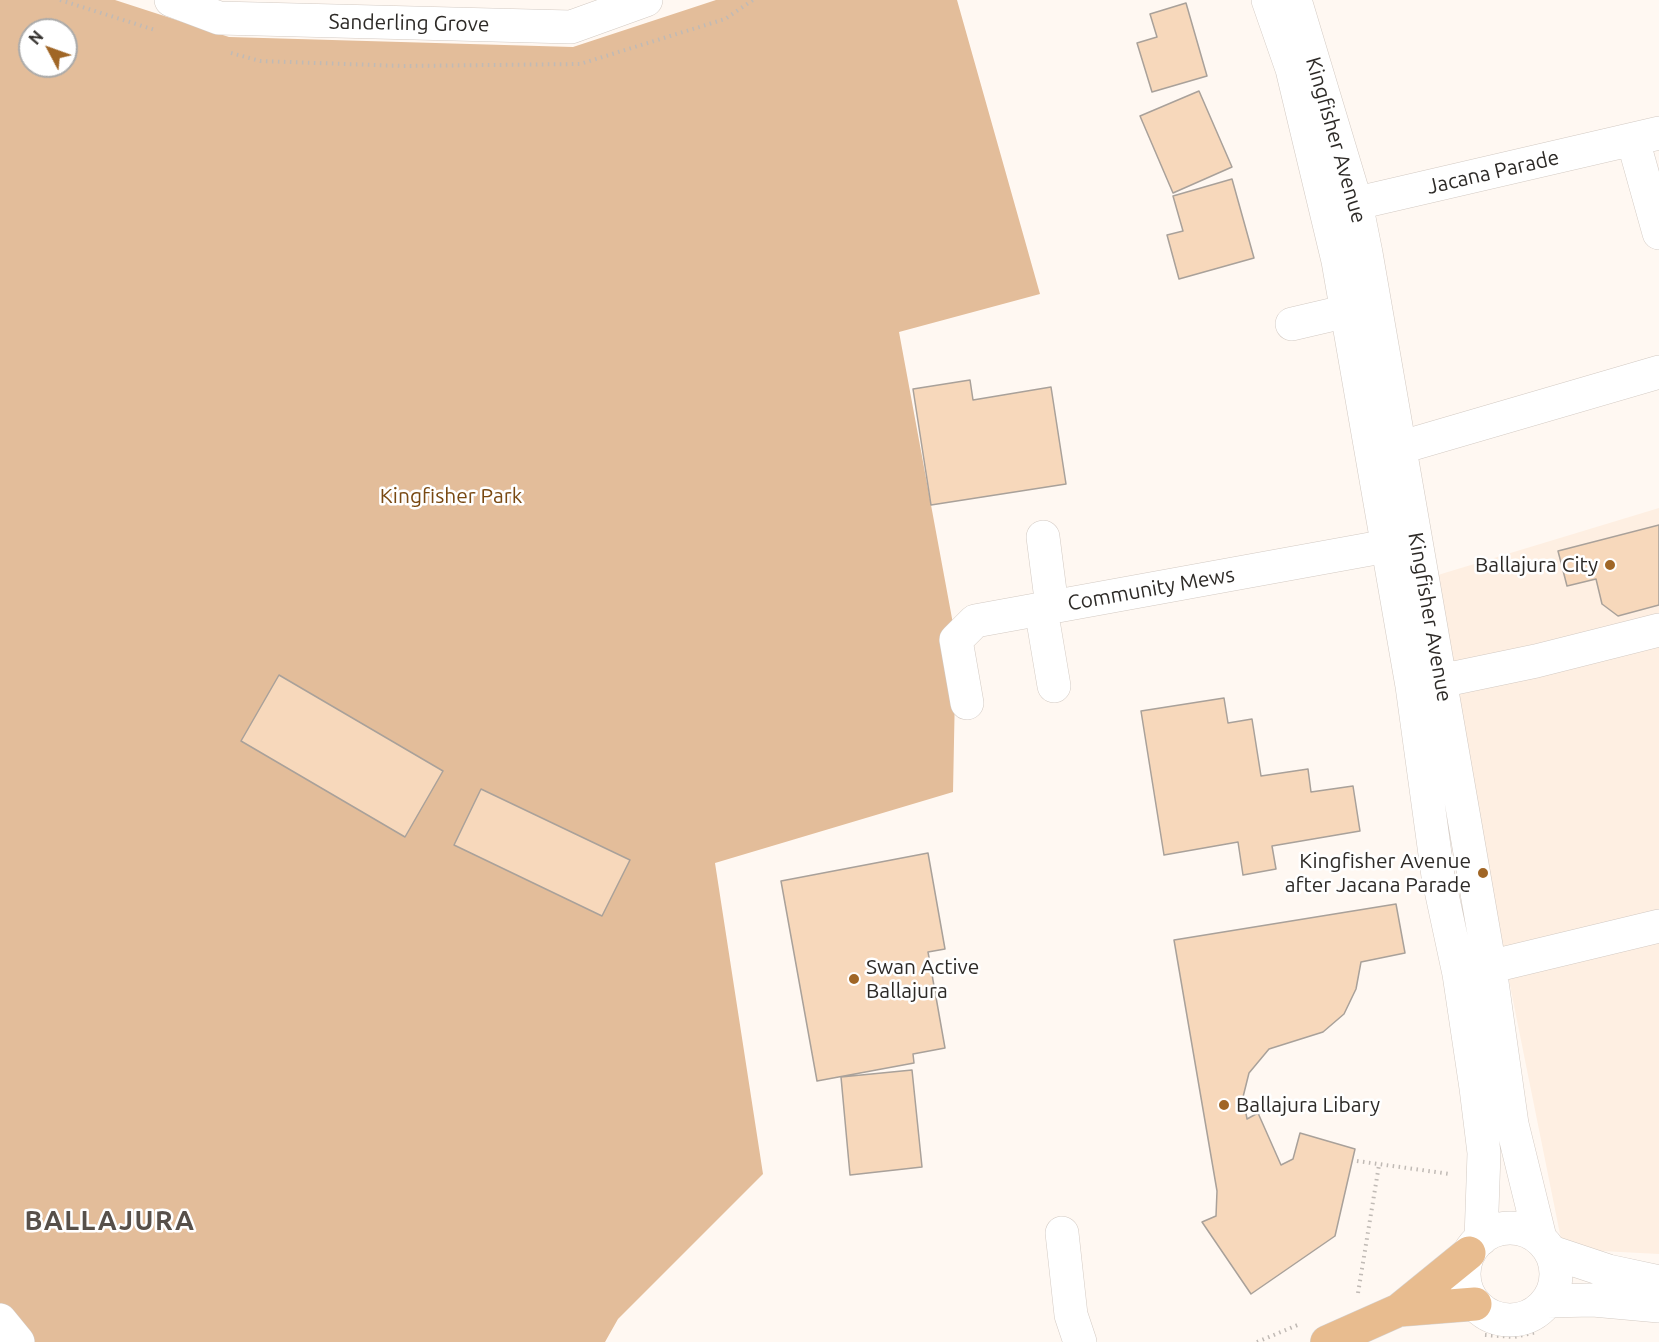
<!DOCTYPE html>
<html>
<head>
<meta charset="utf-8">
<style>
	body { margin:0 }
	#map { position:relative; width:1659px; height:1342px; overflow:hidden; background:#fff8f2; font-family:Ubuntu,sans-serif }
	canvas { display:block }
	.north { position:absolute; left:18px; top:18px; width:60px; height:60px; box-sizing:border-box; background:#fff; border:2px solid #abaaa9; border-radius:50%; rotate:311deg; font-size:16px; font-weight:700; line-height:24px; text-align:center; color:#2d2a27 }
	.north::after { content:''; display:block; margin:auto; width:21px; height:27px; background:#a06626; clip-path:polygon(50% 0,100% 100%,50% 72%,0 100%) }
</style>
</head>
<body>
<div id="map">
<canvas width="1659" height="1342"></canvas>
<div class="north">N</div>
</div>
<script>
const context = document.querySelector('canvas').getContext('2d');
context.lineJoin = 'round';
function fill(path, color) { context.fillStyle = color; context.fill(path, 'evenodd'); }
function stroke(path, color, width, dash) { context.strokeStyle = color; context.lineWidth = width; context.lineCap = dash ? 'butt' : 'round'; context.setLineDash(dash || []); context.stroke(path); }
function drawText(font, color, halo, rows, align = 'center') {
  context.font = font + ' Ubuntu,sans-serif'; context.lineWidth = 5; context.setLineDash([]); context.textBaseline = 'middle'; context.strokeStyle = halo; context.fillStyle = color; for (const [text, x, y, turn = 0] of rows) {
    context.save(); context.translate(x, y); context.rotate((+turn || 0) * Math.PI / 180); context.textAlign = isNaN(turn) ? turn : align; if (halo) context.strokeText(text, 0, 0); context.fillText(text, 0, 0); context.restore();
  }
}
const built = new Path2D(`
	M1659,508V1254L1563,1249L1428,578Z`);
const green = new Path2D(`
	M0,0H115L229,37L573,47L716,0H957L1040,294L899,332L956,640L953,792L715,863L763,1174L618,1319L605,1342H0ZM30,30H66V66H30Z`);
const building = new Path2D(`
	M1186,3L1207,76L1152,92L1137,43L1157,37L1150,14Z
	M1199,91L1232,167L1173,193L1140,116Z
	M1232,179L1254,258L1179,279L1167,235L1183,231L1173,196Z
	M970,380L973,400L1051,387L1066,484L931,505L913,389Z
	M1659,525V605L1618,616L1602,604L1596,579L1567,586L1558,551Z
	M279,675L443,771L405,837L241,741Z
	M1224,698L1228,723L1252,719L1261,776L1308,769L1311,792L1353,786L1360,831L1272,846L1276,869L1243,875L1238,842L1164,855L1141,711Z
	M481,789L630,860L602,916L454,845Z
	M928,853L945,949L928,952L945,1048L913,1054L914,1063L817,1081L781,881Z
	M1396,904L1405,953L1361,962L1356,989L1344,1014L1323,1032L1269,1049L1249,1073L1243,1097L1247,1119L1258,1113L1281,1165L1293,1159L1300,1133L1355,1149L1335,1236L1251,1294L1202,1222L1216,1216L1217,1191L1174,940Z
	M912,1070L922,1167L850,1175L841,1077Z`);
const path = new Path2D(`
	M60,0L155,30
	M231,53L260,61L403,66L580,64L725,19L753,0
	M1357,1161L1450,1174
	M1358,1293L1379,1165
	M1485,1335L1514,1337L1537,1332
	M1257,1342L1300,1324`);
const minor = new Path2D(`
	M171,0L219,18L571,27L646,0
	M1268,0L1292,69L1338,261L1412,686L1438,876L1459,974L1476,1088L1484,1153L1481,1239
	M1295,0L1356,203L1366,253L1490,968L1512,1124L1540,1238
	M1633,140L1659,233
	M1336,208L1659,133
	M1292,324L1369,306
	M1378,454L1659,372
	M1043,537L1052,607
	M1041,609L1054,686
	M1421,685L1536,661L1659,630
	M967,703L956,640L975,621L1409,542
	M1468,972L1659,926
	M1464 1274a46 46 0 1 1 92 0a46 46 0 1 1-92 0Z
	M1062,1233L1071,1315L1080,1342
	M1551,1252L1608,1271L1659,1282
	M1547,1301L1593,1300L1659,1306
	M0,1320L18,1342`);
const major = new Path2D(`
	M1399,1310L1475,1304
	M1327,1342L1399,1310L1469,1253`);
const markers = [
	[1610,565,6,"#a06626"],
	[1483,873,6,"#a06626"],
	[854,979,6,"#a06626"],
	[1224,1105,6,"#a06626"]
];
const streetNames = [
	["Sanderling Grove",409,23,1],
	["Kingfisher Avenue",1336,140,74],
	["Jacana Parade",1493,172,-13],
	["Community Mews",1151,589,-10],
	["Kingfisher Avenue",1430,617,80]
];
const parkNames = [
	["Kingfisher Park",451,496]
];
const poiNames = [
	["Ballajura City",1598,565],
	["Kingfisher Avenue",1471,861],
	["after Jacana Parade",1471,885],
	["Swan Active",866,967,"left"],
	["Ballajura",866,991,"left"],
	["Ballajura Libary",1236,1105,"left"]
];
const districtNames = [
	["BALLAJURA",110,1221]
];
fill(built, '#feefe2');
fill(green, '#e3bd9a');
fill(building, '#f7d8bb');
stroke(building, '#a9a19a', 1.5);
stroke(minor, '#d3cac3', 34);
stroke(major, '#d5d4d4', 34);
stroke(path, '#c0bab5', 4, [1.5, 4.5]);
stroke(minor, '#fff', 33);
stroke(major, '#e8bc8f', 33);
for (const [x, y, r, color] of markers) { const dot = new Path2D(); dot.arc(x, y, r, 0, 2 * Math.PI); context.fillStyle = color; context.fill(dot); stroke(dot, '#fff', 2); }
drawText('21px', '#2d2a27', '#fff', streetNames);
drawText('21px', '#794912', '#fff', parkNames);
drawText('21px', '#2d2a27', '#fff', poiNames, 'right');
context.letterSpacing = '1.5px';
drawText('bold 27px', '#57504a', '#fff', districtNames);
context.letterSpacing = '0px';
</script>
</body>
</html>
